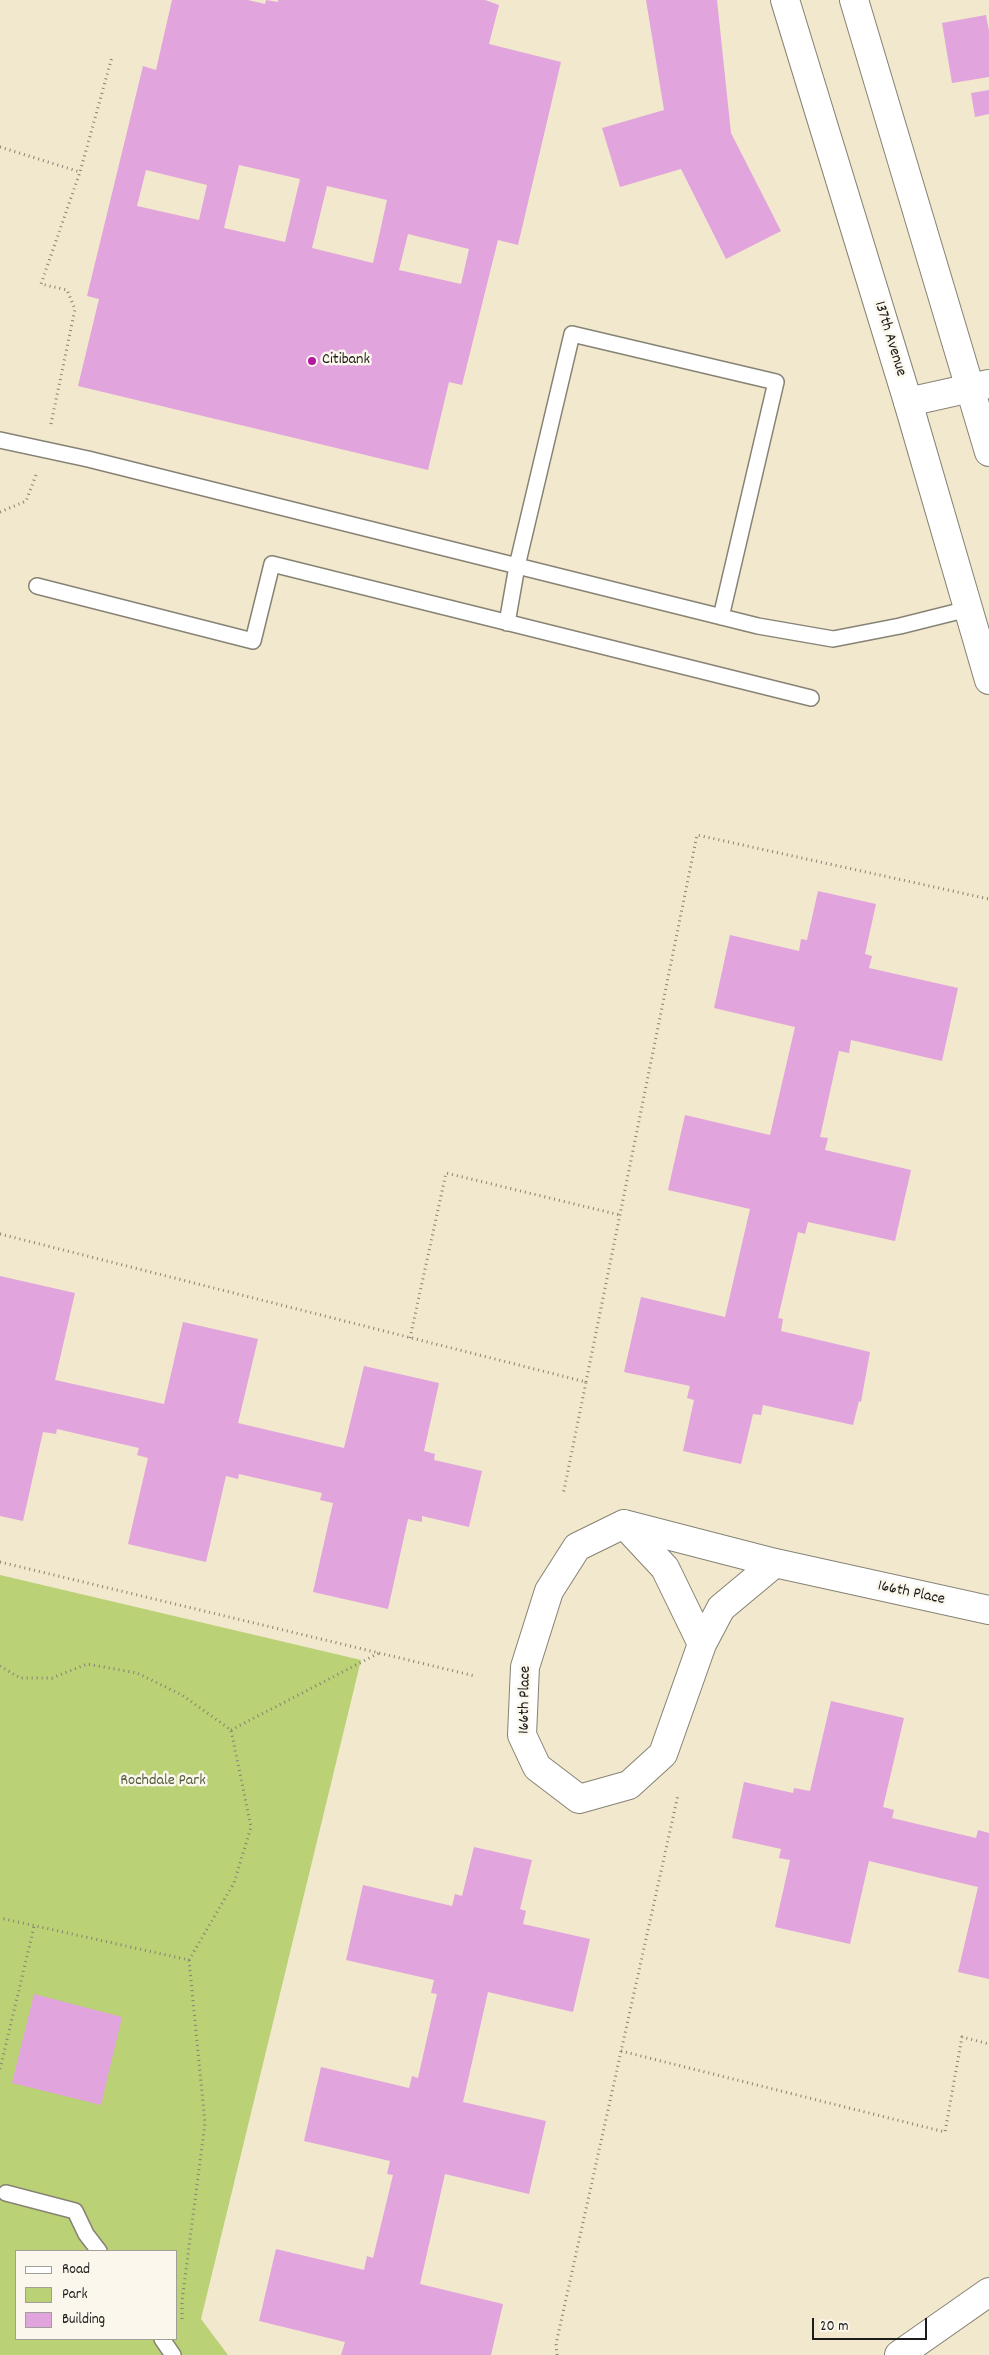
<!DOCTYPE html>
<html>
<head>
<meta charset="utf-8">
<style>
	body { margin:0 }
	#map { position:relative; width:989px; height:2355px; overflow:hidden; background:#f1e8cd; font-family:Dekko,sans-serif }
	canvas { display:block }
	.legend { position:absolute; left:15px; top:2250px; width:162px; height:90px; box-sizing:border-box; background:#fbf7ec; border:1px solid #a29f99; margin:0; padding:6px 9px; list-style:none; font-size:15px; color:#1c1c1c }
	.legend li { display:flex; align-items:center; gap:10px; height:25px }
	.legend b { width:25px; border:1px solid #a29f99 }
	.scale { position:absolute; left:812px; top:2318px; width:115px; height:22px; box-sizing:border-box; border:2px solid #1c1c1c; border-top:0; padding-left:6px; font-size:15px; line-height:18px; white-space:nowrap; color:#1c1c1c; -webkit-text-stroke:4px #fbf7ec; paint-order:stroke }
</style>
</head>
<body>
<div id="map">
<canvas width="989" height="2355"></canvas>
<ul class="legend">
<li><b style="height:6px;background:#fff"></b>Road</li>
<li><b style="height:14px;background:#bad175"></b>Park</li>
<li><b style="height:14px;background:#e1a4dd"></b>Building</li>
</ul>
<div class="scale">20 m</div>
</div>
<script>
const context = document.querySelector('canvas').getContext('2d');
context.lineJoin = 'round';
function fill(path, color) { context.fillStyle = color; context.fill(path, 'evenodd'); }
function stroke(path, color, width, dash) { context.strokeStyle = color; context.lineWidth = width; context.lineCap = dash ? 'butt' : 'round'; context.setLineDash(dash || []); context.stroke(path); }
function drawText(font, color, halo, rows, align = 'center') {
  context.font = font + ' Dekko,sans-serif'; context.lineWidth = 5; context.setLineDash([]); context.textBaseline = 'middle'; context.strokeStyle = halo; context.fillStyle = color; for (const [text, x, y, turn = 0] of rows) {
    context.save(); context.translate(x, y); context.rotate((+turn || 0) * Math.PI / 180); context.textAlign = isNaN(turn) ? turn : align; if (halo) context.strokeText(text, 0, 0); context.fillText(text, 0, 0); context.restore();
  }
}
const green = new Path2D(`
	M0,1575L361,1660L201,2319L228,2355H0ZM16,2251H176V2339H16Z`);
const building = new Path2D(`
	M172,0H248L265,4L266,0L278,2V0H485L499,5L489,44L561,62L518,245L498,240L462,385L449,382L428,470L78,386L99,299L87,296L143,66L156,70ZM239,165L300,179L285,242L224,228ZM146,170L207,185L199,220L137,206ZM327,186L387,200L373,263L312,248ZM408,234L469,249L461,284L399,270Z
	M646,0H717L731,133L781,231L726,259L681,169L620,187L602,128L664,110Z
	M986,15L989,31V77L952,83L942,23Z
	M989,90V114L975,117L971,93Z
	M818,891L876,904L865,954L872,956L869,968L958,988L942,1061L851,1040L849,1053L839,1051L820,1137L828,1138L825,1150L911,1170L895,1241L808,1222L805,1234L798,1232L778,1318L783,1319L781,1331L870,1352L861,1402L859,1401L853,1425L763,1405L761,1415L753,1414L741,1464L683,1451L694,1400L687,1398L690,1386L624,1372L641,1297L725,1317L750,1209L668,1190L685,1115L770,1135L795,1027L714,1008L730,935L799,951L801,939L807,940Z
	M0,1276L75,1293L55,1380L164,1404L183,1322L258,1339L238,1423L344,1448L364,1366L439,1383L424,1451L435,1454L434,1460L482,1471L469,1527L422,1516V1522L408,1519L388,1609L313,1592L333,1503L320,1500L322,1493L239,1474L238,1479L226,1476L206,1562L128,1544L148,1458L137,1455L139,1448L57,1429L56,1434L43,1432L23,1521L0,1516Z
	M831,1701L904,1718L883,1807L894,1810L892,1818L976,1838L978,1830L989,1833V1979L958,1972L978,1887L869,1861L850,1944L775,1927L790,1860L779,1858L781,1849L732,1838L744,1782L793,1793L794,1788L810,1791Z
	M474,1847L532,1860L520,1909L526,1911L523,1924L590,1939L573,2012L488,1992L463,2102L546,2121L529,2194L445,2174L420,2284L503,2304L491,2355H341L345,2342L259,2321L276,2249L364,2270L367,2256L373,2258L393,2175L387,2174L390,2161L304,2141L321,2067L409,2088L412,2076L418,2078L437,1994L431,1993L434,1980L346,1960L363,1885L452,1906L455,1894L462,1896Z
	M34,1994L122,2017L101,2105L12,2083Z`);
const path = new Path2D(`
	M0,147L80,172L112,57
	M51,424L75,309L67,290L41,284L80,172
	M0,512L26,501L36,475
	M0,1234L586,1382L563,1495
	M410,1338L446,1173L620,1215
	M586,1382L697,835L989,899
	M0,1562L475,1676
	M0,1666L20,1678H52L87,1664L137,1673L182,1695L231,1730L251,1827L234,1883L189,1960L0,1918
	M231,1730L379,1653
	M621,2051L945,2132L962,2037L989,2044
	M0,2069L34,1927
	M182,2319V2301L205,2123L189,1960
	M557,2355L556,2344L678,1795`);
const service = new Path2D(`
	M0,440L88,459L758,626L833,639L900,626L968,609
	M37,586L253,641L272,564L811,698
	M507,623L517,566L572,334L776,382L721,617
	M6,2193L75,2211L86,2234L99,2251
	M162,2339L173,2355`);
const minor = new Path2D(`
	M908,402L989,384
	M624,1524L665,1568L702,1644
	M775,1563L721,1608L702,1644L663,1754L629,1785L579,1799L537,1767L522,1735L525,1667L549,1591L577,1547L624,1524L775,1563L989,1610`);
const tertiary = new Path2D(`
	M785,0L908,402L989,680
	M854,0L989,452`);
const secondary = new Path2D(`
	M899,2355L989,2292`);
const markers = [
	[312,361,5,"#b5179e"]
];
const streetNames = [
	["137th Avenue",889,339,73],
	["166th Place",911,1594,12],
	["166th Place",526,1700,-89]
];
const poiNames = [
	["Citibank",322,361]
];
const parkNames = [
	["Rochdale Park",163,1782]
];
fill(green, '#bad175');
fill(building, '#e1a4dd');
stroke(service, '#868274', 18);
stroke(minor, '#868274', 30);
stroke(tertiary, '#868274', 30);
stroke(secondary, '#868274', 30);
stroke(path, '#868274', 3, [1, 4]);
stroke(service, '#fff', 15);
stroke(minor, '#fff', 28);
stroke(tertiary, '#fff', 28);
stroke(secondary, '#fff', 28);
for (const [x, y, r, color] of markers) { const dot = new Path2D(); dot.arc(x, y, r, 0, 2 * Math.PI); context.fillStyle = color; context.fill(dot); stroke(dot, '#fbf7ec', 2); }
drawText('16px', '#1c1c1c', '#fbf7ec', streetNames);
drawText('16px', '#1c1c1c', '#fbf7ec', poiNames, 'left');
drawText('16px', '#535b3b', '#fbf7ec', parkNames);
</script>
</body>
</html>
